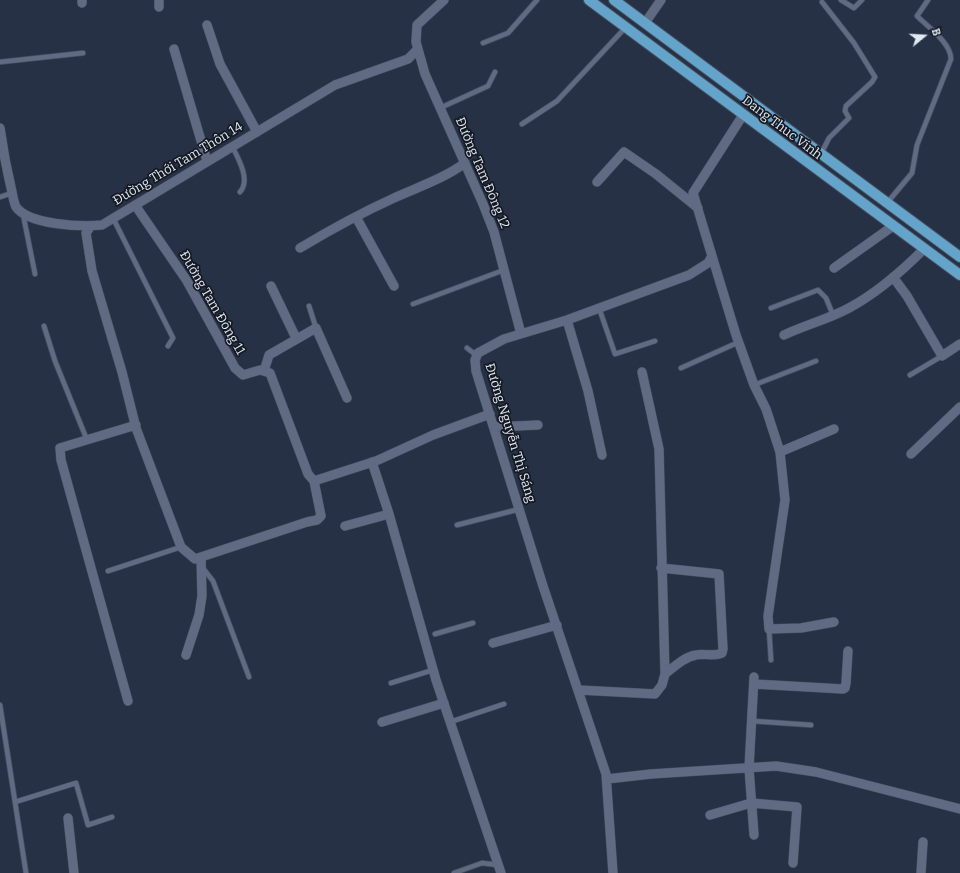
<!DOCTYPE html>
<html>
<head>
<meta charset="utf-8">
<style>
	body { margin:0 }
	#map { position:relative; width:960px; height:873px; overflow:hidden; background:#273145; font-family:Bitter,serif }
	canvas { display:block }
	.north { position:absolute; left:904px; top:16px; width:40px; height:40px; -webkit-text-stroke:3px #141922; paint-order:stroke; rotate:72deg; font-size:11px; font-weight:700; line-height:16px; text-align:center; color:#e1e8f5 }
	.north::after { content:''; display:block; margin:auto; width:14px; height:18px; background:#e1e8f5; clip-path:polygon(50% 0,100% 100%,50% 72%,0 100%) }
</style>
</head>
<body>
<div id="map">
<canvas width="960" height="873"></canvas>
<div class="north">B</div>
</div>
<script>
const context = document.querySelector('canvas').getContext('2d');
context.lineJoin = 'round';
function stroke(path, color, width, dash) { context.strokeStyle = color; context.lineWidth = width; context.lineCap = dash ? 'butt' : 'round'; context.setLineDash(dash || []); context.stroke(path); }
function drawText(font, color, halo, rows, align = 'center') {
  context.font = font + ' Bitter,serif'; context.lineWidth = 3.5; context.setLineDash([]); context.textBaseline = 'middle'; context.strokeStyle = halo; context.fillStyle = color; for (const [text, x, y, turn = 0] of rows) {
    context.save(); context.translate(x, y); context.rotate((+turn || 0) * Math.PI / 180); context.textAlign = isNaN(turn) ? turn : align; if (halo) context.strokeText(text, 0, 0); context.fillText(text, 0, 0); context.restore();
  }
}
const service = new Path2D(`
	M841,0L854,8L862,0
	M483,43L508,33L537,0
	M0,62L83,53
	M440,108L488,86L495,72
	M522,124L557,101L626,27
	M232,146C238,158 251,180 240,192
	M821,154L829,138L849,118L845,111L846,106L872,82L875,77L854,43L822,2
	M0,197L12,193
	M887,203L912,173L917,145L951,59C951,43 928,27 917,16L928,0
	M23,214L35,274
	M113,218L173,338L168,346
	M413,304L504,270
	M309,306L316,328
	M599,308L615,354L655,341
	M771,308L818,290L826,298L833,315
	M44,326L55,361L87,440
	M467,348L476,355
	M681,368L739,342
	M910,375L942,356
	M754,385L816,361
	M457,525L520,509
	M202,567L213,581L249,677
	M108,571L181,547
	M769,629L771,660
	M435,634L473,623
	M391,683L433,670
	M0,705L26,873
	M752,721L811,725
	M450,722L504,704
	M15,802L76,783L88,825L112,817
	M454,873L482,863L498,865`);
const minor = new Path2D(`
	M159,0V7
	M444,0L417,25L416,42L425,74L483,204L494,232L521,334
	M82,3V0
	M645,23L661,0
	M207,25L220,64L257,132
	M174,49L207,161
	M0,128C3,150 7,171 12,192C13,197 14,203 16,207C29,225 81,227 102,225L335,85L408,59L418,49
	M597,182L624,152L656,174L698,208
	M135,205L187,281L235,368L243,375L260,370L270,373L308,474L314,481L376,461L433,435L490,414
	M356,217L394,286
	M91,226L86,233L92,271L122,372L136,428L181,547L195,559L307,522L317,520L321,516L314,481
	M300,248C330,230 361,213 394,198C418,187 443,179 465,163
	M712,256L736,335L754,385L766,409L780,452L785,500L768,616L769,629L801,628L834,622
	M834,268L893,226
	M893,277L907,296L942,356L960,344
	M271,286L296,338
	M567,320L588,391L602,455
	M784,335C805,325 829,319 849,308C877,293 902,271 924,249
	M264,371L269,355L316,328L347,398
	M494,427L538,425
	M780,452L834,429
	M911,454L960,407
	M372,462L389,514L436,680L501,873
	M345,526L389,514
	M661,568L719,574L723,649L722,653C714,657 704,653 696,655C684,657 674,667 665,674
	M493,643L557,625
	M186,655L199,615L202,596L201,557
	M754,684L843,689L845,688L846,683L848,651
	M579,690L655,694L662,685L665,674L659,449L642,372
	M128,701L61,460L60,448L136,425
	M382,722L444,703
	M607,779L651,774L776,766L816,772L960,809
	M710,815L751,803L797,807L793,863
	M68,818L74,873
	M754,835L749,768L754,677
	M613,873L606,774L543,586L476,371L475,360L478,353L504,339L567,320L689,275L708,263L712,256L693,193L743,115
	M921,873L923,842`);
const primary = new Path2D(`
	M589,0L960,275
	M614,0L960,257`);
const streetNames = [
	["Dang Thuc Vinh",782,128,37],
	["Đường Thới Tam Thôn 14",178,164,-31],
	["Đường Tam Đông 12",482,173,67],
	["Đường Tam Đông 11",212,303,60],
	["Đường Nguyễn Thị Sáng",510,433,73]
];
stroke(service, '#464f60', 6);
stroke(minor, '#464f60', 10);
stroke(primary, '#464f60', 12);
stroke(service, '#606b83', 4.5);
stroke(minor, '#606b83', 9);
stroke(primary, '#64a4ca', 10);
drawText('13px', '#e1e8f5', '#141922', streetNames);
</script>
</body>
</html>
